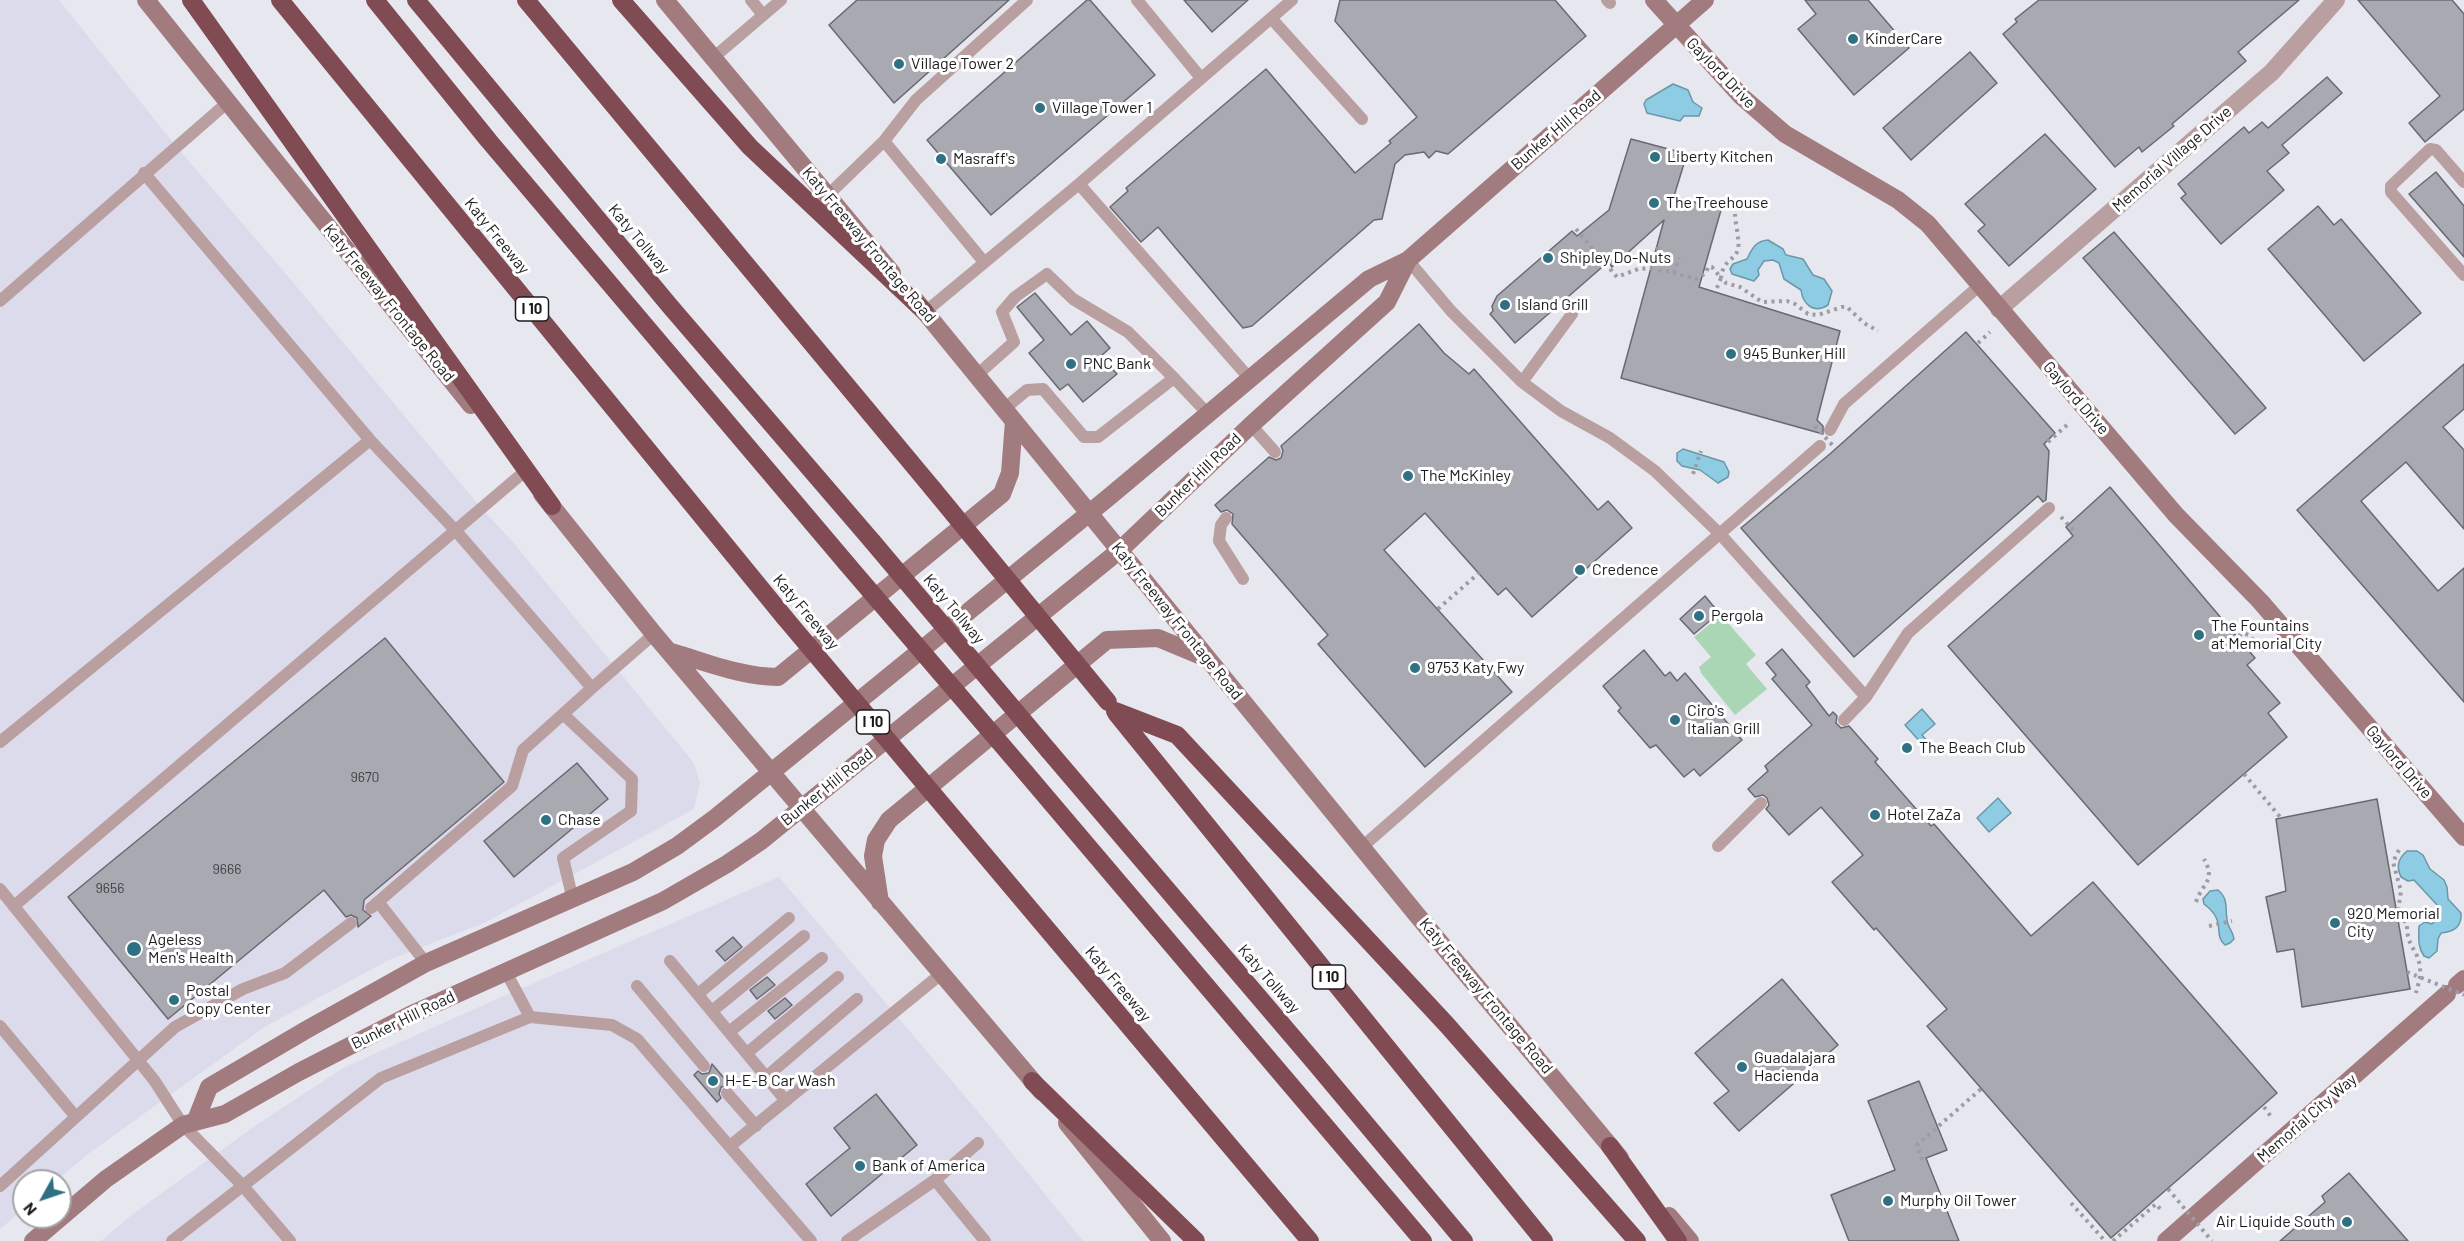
<!DOCTYPE html>
<html>
<head>
<meta charset="utf-8">
<style>
	body { margin:0 }
	#map { position:relative; width:2464px; height:1241px; overflow:hidden; background:#e7e7f0; font-family:Barlow,sans-serif }
	canvas { display:block }
	.north { position:absolute; left:12px; top:1169px; width:60px; height:60px; box-sizing:border-box; background:#fff; border:2px solid #a4a4a5; border-radius:50%; rotate:230deg; font-size:16px; font-weight:700; line-height:24px; text-align:center; color:#1c1c1f }
	.north::after { content:''; display:block; margin:auto; width:21px; height:27px; background:#2f7183; clip-path:polygon(50% 0,100% 100%,50% 72%,0 100%) }
</style>
</head>
<body>
<div id="map">
<canvas width="2464" height="1241"></canvas>
<div class="north">N</div>
</div>
<script>
const context = document.querySelector('canvas').getContext('2d');
context.lineJoin = 'round';
function fill(path, color) { context.fillStyle = color; context.fill(path, 'evenodd'); }
function stroke(path, color, width, dash) { context.strokeStyle = color; context.lineWidth = width; context.lineCap = dash ? 'butt' : 'round'; context.setLineDash(dash || []); context.stroke(path); }
function drawText(font, color, halo, rows, align = 'center') {
  context.font = font + ' Barlow,sans-serif'; context.lineWidth = 6; context.setLineDash([]); context.textBaseline = 'middle'; context.strokeStyle = halo; context.fillStyle = color; for (const [text, x, y, turn = 0] of rows) {
    context.save(); context.translate(x, y); context.rotate((+turn || 0) * Math.PI / 180); context.textAlign = isNaN(turn) ? turn : align; if (halo) context.strokeText(text, 0, 0); context.fillText(text, 0, 0); context.restore();
  }
}
const built = new Path2D(`
	M0,0H59L175,145L292,281L482,509L512,541L694,763L700,783L694,809L484,923L389,960L266,1026L88,1154L56,1181H24V1209L0,1229Z
	M779,877L985,1120L1083,1241H101L133,1214L252,1128L343,1068L481,1006Z`);
const green = new Path2D(`
	M1721,615L1756,655L1746,664L1767,689L1735,715L1701,673L1699,667L1711,657L1694,637Z`);
const water = new Path2D(`
	M1673,84L1688,90L1693,102L1702,108L1699,116H1684L1680,121L1647,113L1644,104L1646,100Z
	M1768,240L1783,249L1786,255L1803,259L1813,275L1824,279L1832,291L1828,305C1814,314 1803,305 1801,290L1784,279L1779,263L1773,260L1764,261L1758,270L1759,275L1754,281L1732,274L1730,269L1733,264L1747,259C1752,248 1756,241 1768,240Z
	M1683,449L1724,462L1729,472L1728,477L1718,483L1700,470L1682,466L1677,461V453Z
	M1922,709L1935,724L1922,735L1927,741L1923,745L1905,725Z
	M1998,798L2011,813L1989,832L1977,818Z
	M2407,851H2417L2423,855L2430,869L2444,880L2447,887L2448,899L2461,913C2462,927 2454,932 2441,933L2438,939L2437,951L2429,958L2424,956C2417,946 2419,937 2419,926L2425,922L2432,924L2441,915L2439,907L2414,880L2408,881L2401,877C2396,866 2398,859 2407,851Z
	M2218,890C2230,900 2224,911 2228,924C2230,930 2233,932 2234,939L2230,943L2225,945C2212,934 2228,922 2204,904L2203,899L2210,891Z`);
const building = new Path2D(`
	M857,0H1009L894,103L829,25Z
	M1087,0H1090L1155,75L991,215L927,140Z
	M1184,0H1248L1212,32Z
	M1340,0H1555L1586,36L1448,154L1436,151L1429,158L1424,152L1405,155L1395,164L1382,219L1374,220L1252,326L1243,328L1158,227L1141,242L1110,207L1128,191L1126,188L1266,69L1355,173L1391,143L1389,141L1417,117L1335,21Z
	M1805,0H1868L1909,48L1854,95L1798,29L1816,14Z
	M2039,0H2299L2238,52L2246,61L2172,124L2174,126L2142,152L2139,147L2115,167L2003,34L2017,22L2015,19Z
	M2358,0H2452L2464,14V109L2425,142L2409,123L2440,96Z
	M1970,52L1997,83L1911,160L1883,128Z
	M2327,77L2342,93L2282,145L2289,153L2267,171L2284,190L2221,244L2181,198L2186,194L2178,184L2244,127L2249,133L2262,122L2268,128Z
	M2045,134L2096,189L2009,266L1978,231L1985,225L1965,204Z
	M1631,139L1687,154L1674,196L1721,210L1699,287L1840,331L1817,420L1823,426V434L1621,378L1664,220L1612,267L1608,262L1515,343L1490,314L1493,311L1492,306L1497,296L1572,231L1577,236L1609,210Z
	M2436,172L2464,206V257L2409,194Z
	M2318,206L2334,225L2341,219L2421,313L2364,361L2268,249Z
	M2114,232L2266,408L2235,434L2083,258Z
	M1035,293L1071,335L1087,321L1110,348L1101,356L1117,374L1083,402L1068,384L1060,390L1029,353L1044,340L1017,307Z
	M1419,324L1444,353L1469,374L1474,369L1598,510L1608,501L1632,528L1532,617L1506,588L1498,595L1425,513L1384,550L1512,692L1425,767L1318,644L1328,635L1232,524L1233,514L1227,510L1221,512L1215,505L1269,457L1276,460L1281,458L1283,451L1281,446Z
	M1966,332L2055,433L2044,444L2049,451L2046,500L2043,502L2038,496L1854,657L1741,528L1831,453Z
	M2464,364V409L2443,427L2464,450V529L2406,462L2361,501L2438,591L2464,568V702L2297,510Z
	M2110,487L2255,658L2247,665L2280,703L2268,713L2287,737L2138,865L1948,646L2073,536L2066,527Z
	M1705,596L1719,613L1694,634L1680,619Z
	M385,638L504,782L364,900L363,910L371,916L358,927L357,918L351,915L346,917L324,890L168,1019L68,897Z
	M1782,649L1810,682L1806,686L1829,716L1833,712L1837,716L1836,723L1841,728L1849,726L1878,759L1875,762L1931,826L1934,824L2031,936L2093,882L2277,1093L2111,1238L1927,1026L1947,1009L1876,928L1874,930L1832,882L1863,855L1821,807L1789,835L1766,809L1769,805L1767,798L1763,795L1755,797L1748,789L1768,771L1765,766L1812,725L1772,679L1776,675L1766,663Z
	M1644,650L1665,676L1670,672L1677,681L1685,673L1742,740L1700,776L1694,769L1684,777L1656,745L1650,748L1618,711L1621,708L1603,686Z
	M577,763L608,799L514,877L484,841Z
	M2377,799L2410,989L2302,1007L2294,949L2277,952L2266,897L2286,891L2276,819Z
	M733,937L742,947L725,961L716,951Z
	M767,977L775,985L757,999L750,990Z
	M1782,979L1838,1045L1739,1131L1714,1103L1729,1091L1695,1053Z
	M785,998L792,1005L775,1019L768,1011Z
	M712,1064L730,1085L721,1087L719,1094L721,1098L717,1102L694,1075L698,1071L702,1074L709,1073Z
	M1919,1081L1947,1150L1926,1158L1959,1241H1849L1831,1195L1895,1170L1868,1101Z
	M876,1094L917,1145L831,1216L806,1184L850,1148L834,1128Z
	M2349,1173L2408,1241H2280L2325,1202L2322,1196Z`);
const path = new Path2D(`
	M1735,214C1735,223 1740,241 1738,249C1735,261 1723,259 1721,278L1726,283L1740,287L1762,302L1787,301L1795,304L1808,314L1818,315L1842,307H1847L1864,323L1878,331
	M1576,229L1617,277L1638,269L1654,268
	M1666,271L1696,279L1706,273L1708,267H1712L1721,278L1716,290
	M1674,273L1679,258
	M1978,343L1990,332
	M2048,442L2068,424
	M1693,474L1701,451
	M2061,517L2073,530
	M1438,609L1479,573
	M2239,636L2243,633L2249,635L2262,650L2267,646
	M2244,774L2281,818
	M2399,850L2393,862L2401,891L2398,911L2400,918L2407,923C2406,948 2419,949 2420,969C2421,976 2418,985 2416,993
	M2196,902C2203,882 2216,881 2204,859
	M2209,926L2232,921
	M2264,1107L2272,1118
	M1922,1160L1917,1145L1981,1089
	M2071,1203L2105,1241
	M2113,1241L2156,1204L2163,1212`);
const lane = new Path2D(`
	M751,0L763,15
	M1137,0L1201,78
	M1607,0L1610,3
	M1271,18L1362,119
	M713,58L781,0
	M884,141L984,262
	M144,173L370,440L456,531L592,688L654,634
	M2464,182L2436,150L2430,149L2391,186V192L2464,275
	M828,195L884,141L916,100L1027,0
	M1408,260L1451,311L1522,382L1561,411L1610,438L1655,471L1720,534L1866,697L1908,633L2049,508
	M0,301L228,102
	M925,312L1079,184
	M977,375L1014,342L1002,312L1015,297L1047,274L1073,299L1128,332L1174,378
	M1250,379L1079,184L1292,0
	M1522,382L1572,314
	M1004,409L1027,390L1043,389L1084,437H1098L1174,378L1208,414
	M1251,425L1275,452
	M1830,430L1844,404L1979,286
	M1226,518L1221,525L1219,541L1243,579
	M563,714L632,779L631,811L563,858L573,900
	M1844,720L1866,697
	M0,742L370,440
	M1718,846L1761,803
	M1362,847L1820,446
	M0,889L154,1080L183,1125L243,1186L290,1241
	M379,903L426,963
	M14,906L524,472
	M371,908L512,786L523,750L592,688
	M670,961L786,1101
	M506,972L530,1017L612,1025L637,1039L811,1241
	M637,986L704,1066
	M698,994L789,918
	M712,1011L804,936
	M0,1026L76,1117
	M729,1032L822,958
	M747,1053L838,977
	M766,1077L857,999
	M727,1093L756,1126
	M730,1146L941,974
	M935,1180L978,1143
	M0,1186L175,1027L243,989L285,973L351,923
	M172,1241L381,1078L530,1017
	M847,1241L935,1180L985,1241`);
const street = new Path2D(`
	M1999,309L2272,72L2336,0`);
const secondary = new Path2D(`
	M146,0L471,405
	M665,0L892,273
	M1654,0L1741,96L1785,134L1898,200L1928,224L2176,515L2260,601L2464,837
	M916,301L1417,915L1620,1158
	M542,494L654,634L1042,1092
	M671,652C706,662 742,677 778,677L1002,494L1010,473L1014,421
	M880,902L873,856L876,840L889,820L1107,640L1158,638L1206,658
	M2457,985L2464,979
	M196,1120L209,1087L306,1030L426,963L633,872L677,846L715,818L1109,497L1369,279L1408,260L1705,0
	M1067,1123L1162,1241
	M1669,1216L1690,1241
	M33,1241L106,1179L183,1125L225,1114L299,1072L410,1015L663,901L727,864L761,841L1120,550L1251,425L1387,302L1408,260
	M2166,1241L2447,994`);
const highway = new Path2D(`
	M191,0L552,506
	M280,0L785,618
	M375,0L489,141L847,564
	M416,0L669,305L872,541
	M526,0L933,489
	M621,0L750,147L925,312
	M1115,711L1177,735L1447,1025L1637,1241
	M1116,713L1544,1241
	M1049,751L1315,1063L1464,1241
	M1025,772L1423,1241
	M961,827L1310,1241
	M1032,1081L1196,1241
	M1610,1146L1678,1241`);
const pathBridge = new Path2D(`
	M1658,247L1660,275
	M1815,426L1835,448
	M2407,972L2464,995
	M2168,1189L2212,1241`);
const highwayBridge = new Path2D(`
	M933,489L1108,702
	M872,541L1049,751
	M847,564L1025,772
	M785,618L961,827`);
const markers = [
	[1853,39,6,"#2f7183"],
	[899,64,6,"#2f7183"],
	[1040,108,6,"#2f7183"],
	[1655,157,6,"#2f7183"],
	[941,159,6,"#2f7183"],
	[1654,203,6,"#2f7183"],
	[1548,258,6,"#2f7183"],
	[1505,305,6,"#2f7183"],
	[1731,354,6,"#2f7183"],
	[1071,364,6,"#2f7183"],
	[1408,476,6,"#2f7183"],
	[1580,570,6,"#2f7183"],
	[1699,616,6,"#2f7183"],
	[2199,635,6,"#2f7183"],
	[1415,668,6,"#2f7183"],
	[1675,720,6,"#2f7183"],
	[1907,748,6,"#2f7183"],
	[1875,815,6,"#2f7183"],
	[546,820,6,"#2f7183"],
	[2335,923,6,"#2f7183"],
	[134,949,8,"#2f7183"],
	[174,1000,6,"#2f7183"],
	[1742,1067,6,"#2f7183"],
	[713,1081,6,"#2f7183"],
	[860,1166,6,"#2f7183"],
	[1888,1201,6,"#2f7183"],
	[2347,1222,6,"#2f7183"]
];
const numberNames = [
	["9670",365,777],
	["9666",227,869],
	["9656",110,888]
];
const shields = [
	[532,309,33],
	[873,722,33],
	[1329,977,33]
];
const shieldNames = [
	["I 10",532,309],
	["I 10",873,722],
	["I 10",1329,977]
];
const poiNames = [
	["KinderCare",1865,39],
	["Village Tower 2",911,64],
	["Village Tower 1",1052,108],
	["Liberty Kitchen",1667,157],
	["Masraff's",953,159],
	["The Treehouse",1666,203],
	["Shipley Do-Nuts",1560,258],
	["Island Grill",1517,305],
	["945 Bunker Hill",1743,354],
	["PNC Bank",1083,364],
	["The McKinley",1420,476],
	["Credence",1592,570],
	["Pergola",1711,616],
	["The Fountains",2211,626],
	["at Memorial City",2211,644],
	["9753 Katy Fwy",1427,668],
	["Ciro's",1687,711],
	["Italian Grill",1687,729],
	["The Beach Club",1919,748],
	["Hotel ZaZa",1887,815],
	["Chase",558,820],
	["920 Memorial",2347,914],
	["City",2347,932],
	["Ageless",148,940],
	["Men's Health",148,958],
	["Postal",186,991],
	["Copy Center",186,1009],
	["Guadalajara",1754,1058],
	["Hacienda",1754,1076],
	["H-E-B Car Wash",725,1081],
	["Bank of America",872,1166],
	["Murphy Oil Tower",1900,1201],
	["Air Liquide South",2335,1222,"right"]
];
const streetNames = [
	["Gaylord Drive",1721,73,46],
	["Bunker Hill Road",1556,130,-41],
	["Memorial Village Drive",2172,159,-41],
	["Katy Freeway",497,236,51],
	["Katy Tollway",639,239,50],
	["Katy Freeway Frontage Road",869,245,50],
	["Katy Freeway Frontage Road",389,303,51],
	["Gaylord Drive",2076,398,49],
	["Bunker Hill Road",1198,475,-44],
	["Katy Tollway",954,609,50],
	["Katy Freeway",806,612,50],
	["Katy Freeway Frontage Road",1177,621,51],
	["Gaylord Drive",2399,762,49],
	["Bunker Hill Road",827,787,-39],
	["Katy Tollway",1269,979,49],
	["Katy Freeway",1118,984,50],
	["Katy Freeway Frontage Road",1486,996,50],
	["Bunker Hill Road",403,1020,-26],
	["Memorial City Way",2307,1118,-41]
];
fill(built, '#dbdbec');
fill(green, '#abd6b6');
fill(water, '#8dcce2');
stroke(water, '#6b97a8', 1.5);
fill(building, '#a8a9b1');
stroke(building, '#696971', 1.5);
stroke(path, '#9c9ca3', 4, [3, 4.5]);
stroke(lane, '#ba9fa1', 12);
stroke(street, '#ba9fa1', 18);
stroke(secondary, '#a27b7f', 18);
stroke(highway, '#804b53', 18);
stroke(pathBridge, '#9c9ca3', 4, [3, 4.5]);
stroke(highwayBridge, '#804b53', 18);
for (const [x, y, r, color] of markers) { const dot = new Path2D(); dot.arc(x, y, r, 0, 2 * Math.PI); context.fillStyle = color; context.fill(dot); stroke(dot, '#fff', 2); }
drawText('14px', '#3f3f44', null, numberNames);
for (const [x, y, w] of shields) { const box = new Path2D(); box.roundRect(x - w / 2, y - 12, w, 24, 4.5); context.fillStyle = '#fff'; context.fill(box); stroke(box, '#1c1c1f', 1.5); }
drawText('bold 15px', '#1c1c1f', null, shieldNames);
drawText('16px', '#1c1c1f', '#fff', poiNames, 'left');
drawText('16px', '#1c1c1f', '#fff', streetNames);
</script>
</body>
</html>
